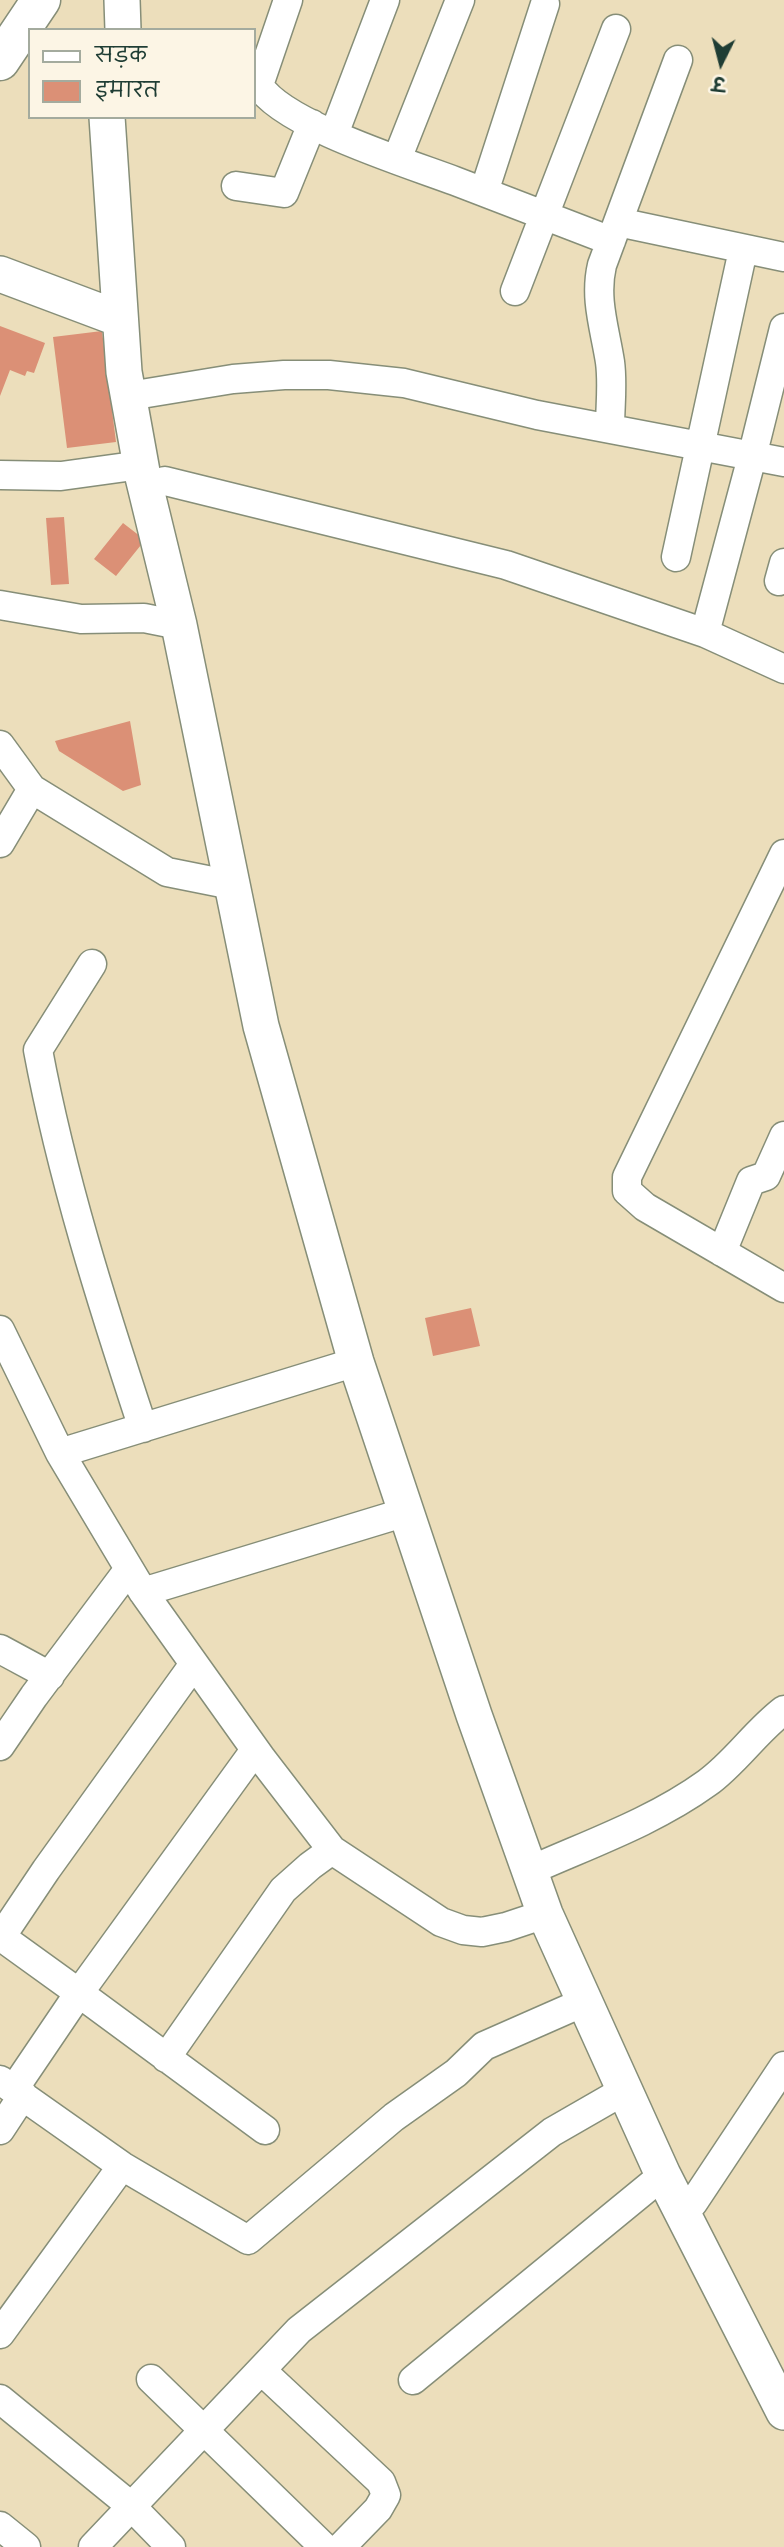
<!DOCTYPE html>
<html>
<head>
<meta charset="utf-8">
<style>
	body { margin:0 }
	#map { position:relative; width:784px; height:2547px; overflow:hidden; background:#ecdebb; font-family:"Patrick Hand","Playpen Sans Deva",sans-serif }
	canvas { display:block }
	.legend { position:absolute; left:28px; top:28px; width:228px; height:91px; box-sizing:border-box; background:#fcf5e5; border:2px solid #a4ab9e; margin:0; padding:9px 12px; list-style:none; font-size:21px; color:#1f3d34 }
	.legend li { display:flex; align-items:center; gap:14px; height:35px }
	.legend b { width:35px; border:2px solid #a4ab9e }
	.north { position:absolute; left:686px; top:28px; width:70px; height:70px; -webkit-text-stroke:5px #fcf5e5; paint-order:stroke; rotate:186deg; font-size:19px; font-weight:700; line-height:28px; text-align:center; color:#1f3d34 }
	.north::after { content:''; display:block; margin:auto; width:24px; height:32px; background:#1f3d34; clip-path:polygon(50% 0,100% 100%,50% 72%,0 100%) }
</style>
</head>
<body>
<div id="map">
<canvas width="784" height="2547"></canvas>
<ul class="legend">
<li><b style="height:9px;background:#fff"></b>सड़क</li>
<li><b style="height:19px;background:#db9076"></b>इमारत</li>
</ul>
<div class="north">उ</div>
</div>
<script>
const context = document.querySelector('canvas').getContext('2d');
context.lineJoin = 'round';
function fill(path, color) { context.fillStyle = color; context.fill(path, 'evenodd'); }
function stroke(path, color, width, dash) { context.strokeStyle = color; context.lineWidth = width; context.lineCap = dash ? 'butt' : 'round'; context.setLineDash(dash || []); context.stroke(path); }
const building = new Path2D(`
	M0,326L45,343L34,373L27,371L25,376L10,370L0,396Z
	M102,331L116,442L67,448L53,337Z
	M64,517L69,584L51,585L46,518Z
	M123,523L145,540L116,576L94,559Z
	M130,721L141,785L123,791L59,751L55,741Z
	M471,1308L480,1346L433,1356L425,1318Z`);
const minor = new Path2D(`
	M288,0L259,85C281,124 410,164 455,181C507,201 559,221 611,241
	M334,134L385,0
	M397,159L460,0
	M236,186L284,193L312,124
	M484,192L545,4
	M618,222L784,257
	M515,291L616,29
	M129,396L233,379L284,375H329L404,383L537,415L784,462
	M610,428C610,407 613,384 610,362C605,329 594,299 602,265L678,60
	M0,475L61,476L141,465
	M145,487L165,481L506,565L705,633L784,669
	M676,557L743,250
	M779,581L784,563
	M0,605L81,619L144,618L179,625
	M705,633L752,457L784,328
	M0,745L32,789L167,872L232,885
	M0,843L32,789
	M784,854L627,1177V1191L645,1207L784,1288
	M92,964L38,1050C62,1178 102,1304 143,1428
	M722,1252L751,1181L766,1176L784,1136
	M0,1330L60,1453L143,1592L262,1759L332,1850L441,1922L463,1930L482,1932L506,1927L545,1914
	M60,1453L356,1362
	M143,1592L406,1512
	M0,1649L50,1676
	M0,1746L34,1696L129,1569
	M529,1871C589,1844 653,1822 707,1783C735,1763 756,1731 784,1710
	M0,1936L79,1993L255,1750
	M1,1937L46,1870L194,1664
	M166,2058L283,1890L310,1866L332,1850
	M0,2080L122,2166L248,2240L394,2117L456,2073L484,2046L584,2002
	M14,2089L79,1993L265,2130
	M0,2130L23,2095
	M693,2203L784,2066
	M0,2334L122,2166
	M261,2370L381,2482L386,2495L378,2509L341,2547
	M151,2379L324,2547
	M413,2380L663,2175
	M0,2399L131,2506L171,2547
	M0,2526L26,2547
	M93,2547L299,2330L552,2132L625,2090`);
const major = new Path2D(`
	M122,0L123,30
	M107,117L124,372L143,477L179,625L261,1026L356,1362L474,1715L545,1914L663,2175L784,2412
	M0,274L120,319`);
const highway = new Path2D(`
	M0,61L41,0`);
fill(building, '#db9076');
stroke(minor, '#868e78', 31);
stroke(major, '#868e78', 38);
stroke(highway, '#868e78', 41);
stroke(minor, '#fff', 28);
stroke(major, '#fff', 35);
stroke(highway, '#fff', 38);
</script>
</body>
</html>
